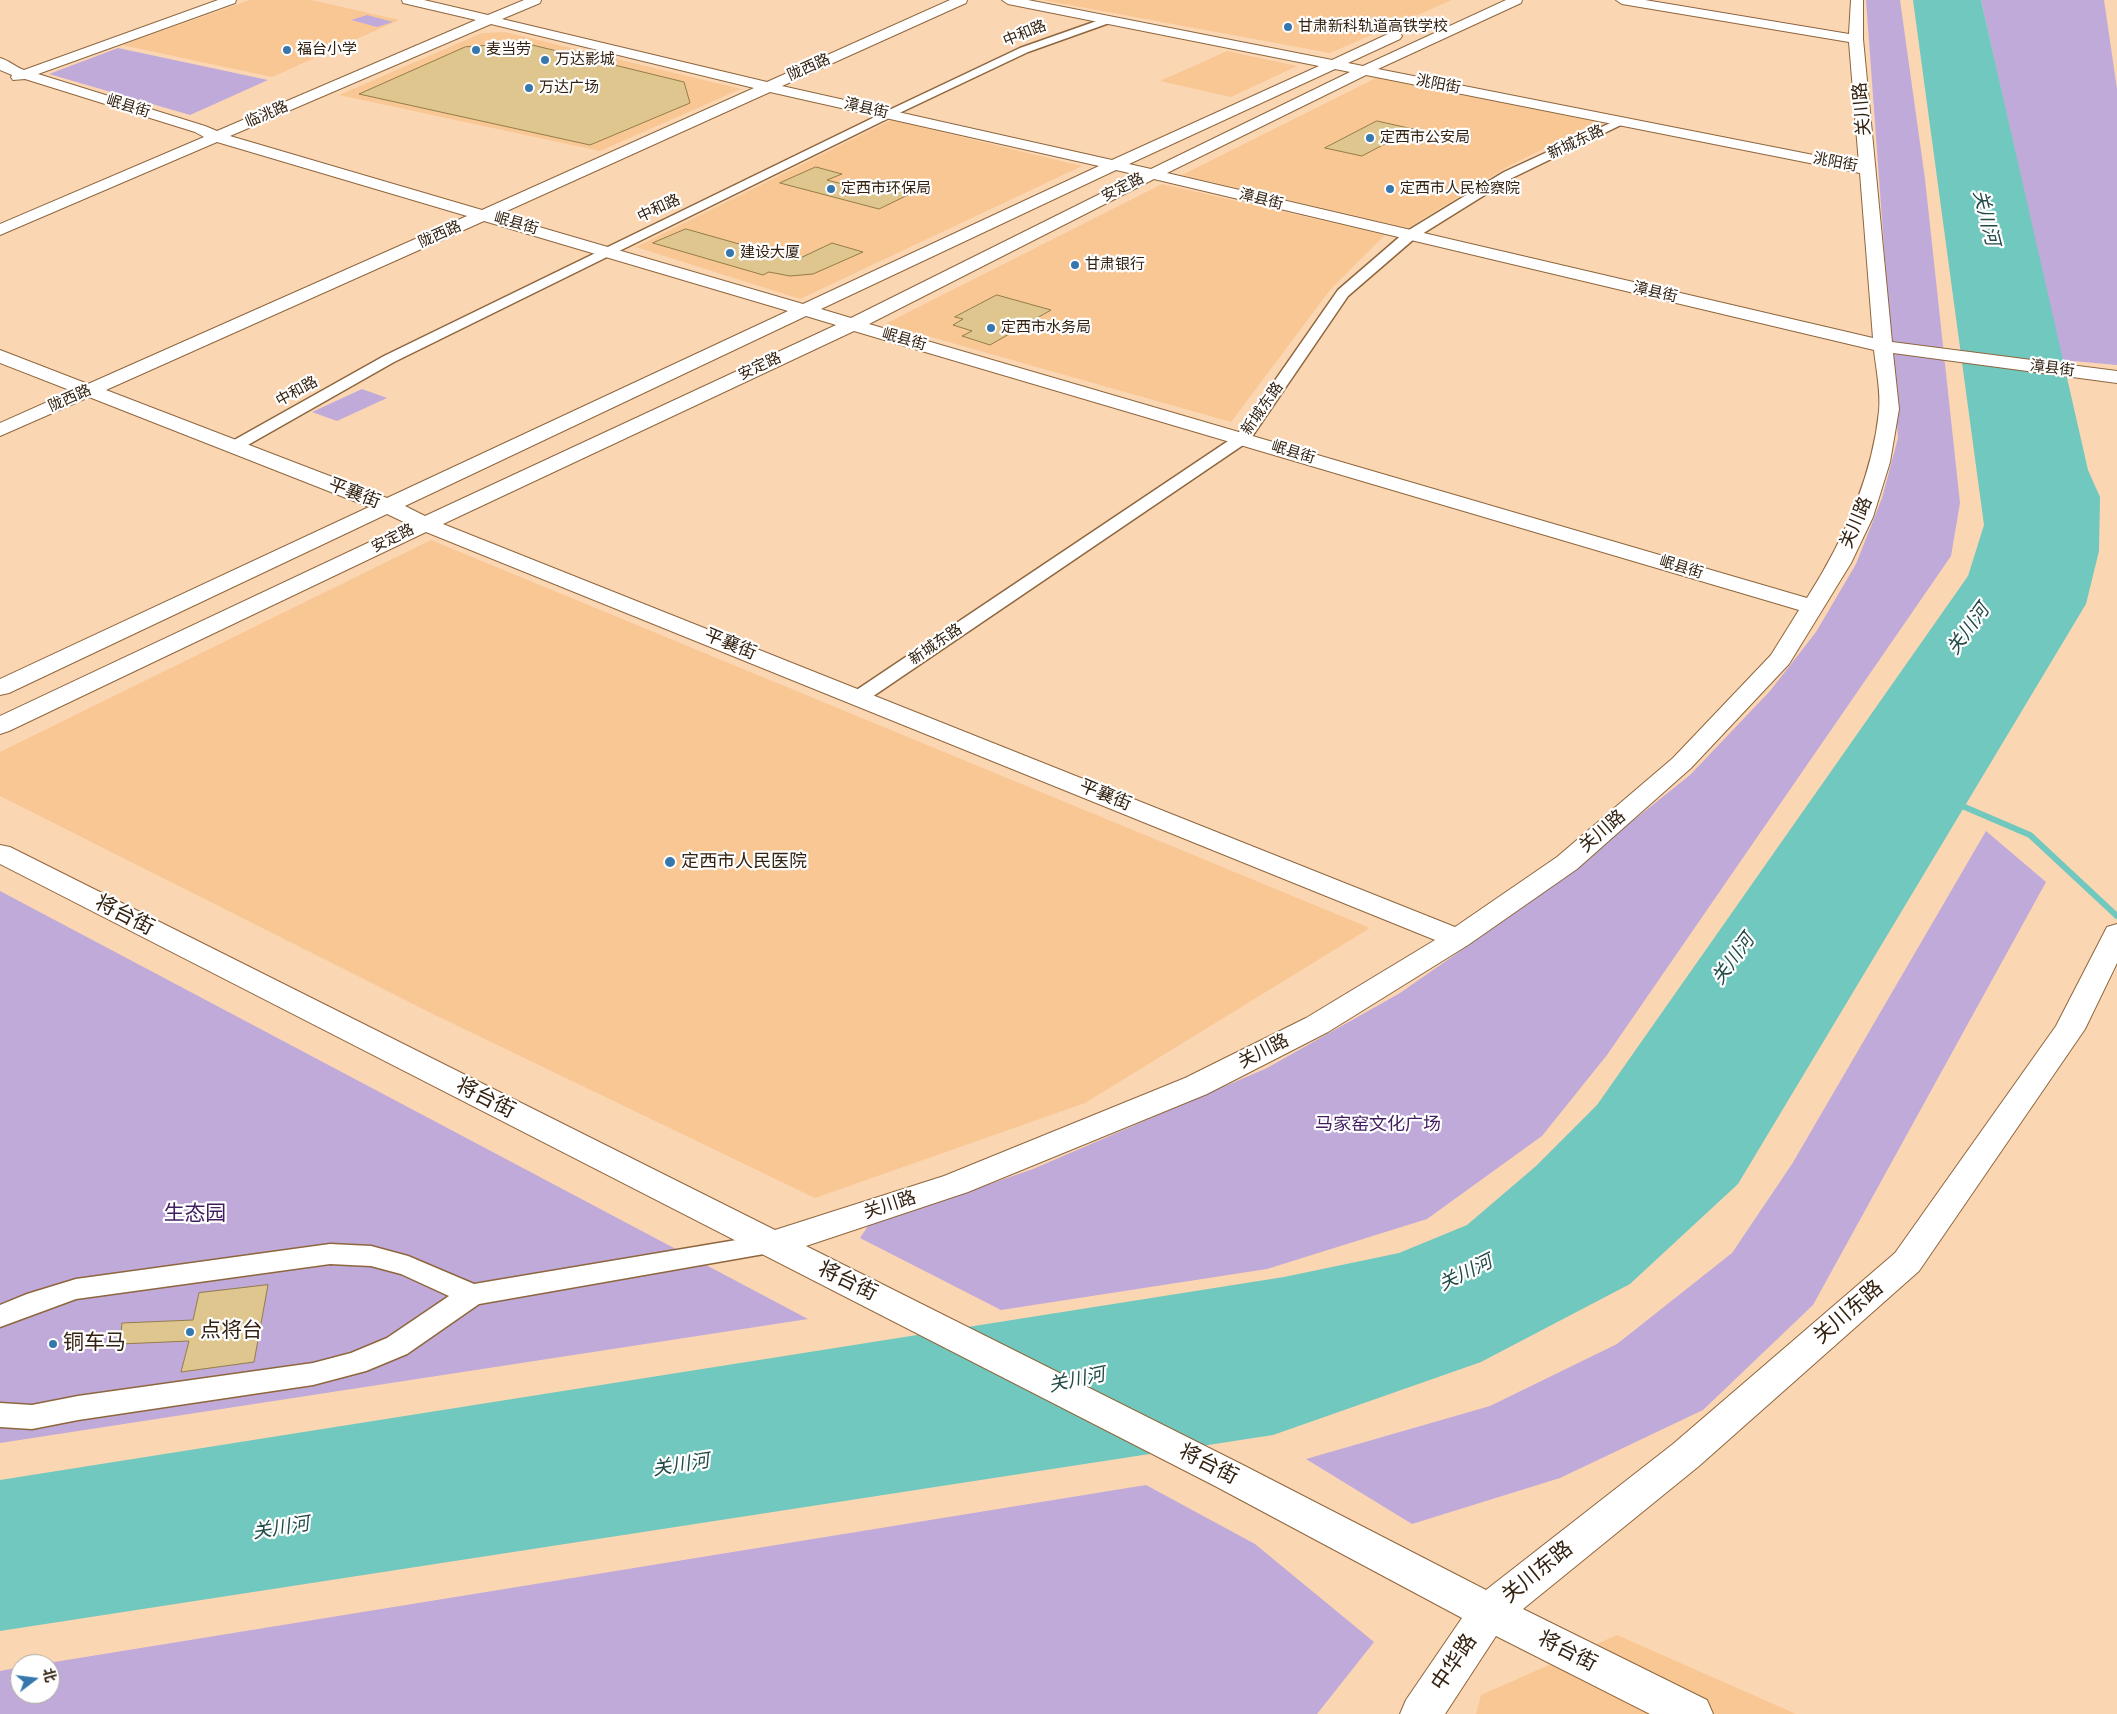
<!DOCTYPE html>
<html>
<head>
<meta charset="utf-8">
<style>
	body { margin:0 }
	#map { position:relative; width:2117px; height:1714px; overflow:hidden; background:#fbd6b3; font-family:"Sofia Sans Condensed","Noto Sans SC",sans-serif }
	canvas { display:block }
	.north { position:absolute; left:10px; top:1654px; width:50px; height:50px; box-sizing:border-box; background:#fff; border:1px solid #ada7a0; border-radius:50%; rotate:75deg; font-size:14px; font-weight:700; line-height:20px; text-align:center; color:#321 }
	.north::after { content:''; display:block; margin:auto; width:18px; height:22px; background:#3678ae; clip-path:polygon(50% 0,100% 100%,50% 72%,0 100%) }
</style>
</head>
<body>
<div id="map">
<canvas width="2117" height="1714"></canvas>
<div class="north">北</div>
</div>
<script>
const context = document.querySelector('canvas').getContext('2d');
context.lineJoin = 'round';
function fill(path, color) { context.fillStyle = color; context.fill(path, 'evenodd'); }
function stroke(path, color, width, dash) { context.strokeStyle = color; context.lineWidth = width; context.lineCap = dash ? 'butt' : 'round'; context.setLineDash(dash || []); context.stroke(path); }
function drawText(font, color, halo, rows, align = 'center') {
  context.font = font + ' "Sofia Sans Condensed","Noto Sans SC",sans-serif'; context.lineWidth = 4.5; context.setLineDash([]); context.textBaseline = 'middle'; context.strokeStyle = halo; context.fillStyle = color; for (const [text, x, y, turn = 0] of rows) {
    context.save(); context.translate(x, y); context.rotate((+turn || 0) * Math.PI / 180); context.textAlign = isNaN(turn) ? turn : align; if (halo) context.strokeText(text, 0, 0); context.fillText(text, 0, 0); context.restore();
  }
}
const built = new Path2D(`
	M250,0H312L399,20L272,77L122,45Z
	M1042,0H1452L1330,53Z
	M505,32L741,89L600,151L339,95L482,33Z
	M1227,51L1297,66L1231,97L1160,81Z
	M1376,78L1597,122L1507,167L1408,228L1182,175Z
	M891,120L1082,166L800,299L636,247Z
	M1162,184L1385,235L1330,290L1231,422L885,324Z
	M431,540L1370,928L1085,1103L815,1198L435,1015L0,796V752Z
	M1617,1635L1796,1714H1476L1481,1695Z`);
const green = new Path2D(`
	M1866,0H1900L1925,179L1960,503L1951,556L1607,1055L1542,1136L1427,1219L1267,1269L1001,1310L860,1238L868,1226L1033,1169L1267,1068L1400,993L1535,899L1690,775L1770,691L1816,632L1856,564L1882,498L1898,438Z
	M1981,0H2104L2117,89V365L2062,360Z
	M367,15L393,22L377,27L351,20Z
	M118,48L268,80L190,115L49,74Z
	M362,389L387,398L337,421L312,412Z
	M1986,831L2046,882L1813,1305L1703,1410L1560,1478L1412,1524L1306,1459L1490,1406L1617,1344L1732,1253L1792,1164Z
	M0,891L808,1319L0,1443Z
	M1146,1485L1255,1544L1374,1642L1317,1714H0V1671L20,1667V1694H50V1664H42Z`);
const water = new Path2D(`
	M1913,0H1981L2088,470L2100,497L2099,551L2086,604L1738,1184L1630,1284L1481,1362L1273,1435L0,1631V1480L1284,1277L1399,1253L1467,1225L1536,1166L1597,1105L1968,576L1984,525Z`);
const stream = new Path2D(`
	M1960,805L2030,835L2117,916`);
const building = new Path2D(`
	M524,43L684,82L690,103L590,145L359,94L465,47Z
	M1377,121L1413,129L1362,156L1325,148Z
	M816,167L842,174L827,180L877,193L892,186L914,192L879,209L780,183Z
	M686,229L796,260L832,243L863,252L813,274L790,276L769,272L763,275L653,243Z
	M997,295L1051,310L990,345L962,336L972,331L953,325L963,319L955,317Z
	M268,1285L254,1362L181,1372L189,1341L120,1344L122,1323L193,1320L199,1293Z`);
const street = new Path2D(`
	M1108,17L1112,18V22L1028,52L893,116L394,362L239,450H227L225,447L227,444L384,356L885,112L1020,48Z
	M1619,119L1625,122L1623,124L1512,178L1414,239L1348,296L1249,441L866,701L859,703L852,701L849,697L852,693L1237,435L1338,290L1404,233L1504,172Z
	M772,1234L781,1237L785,1244L781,1251L479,1304L407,1354L366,1371L313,1385L78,1420L32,1429L0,1427V1403L32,1405L78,1396L313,1363L351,1353L387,1338L449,1296L401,1274L371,1266L330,1264L76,1299L0,1327V1305L27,1294L76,1279L330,1244L371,1246L408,1256L474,1284Z`);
const secondary = new Path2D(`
	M218,0H236L235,3L38,74L205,126L217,131L476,20L403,3L402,0H424L488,15L524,0H541L540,3L502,19L767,82L950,0H967L966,3L782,86L1112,160L1319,66L1008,4L1002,0H1028L1332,60L1390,33H1400L1402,36L1400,39L1348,63L1363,66L1506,0H1522L1521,3L1378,69L1859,164L1849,42L1622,4L1616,0H1645L1849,34L1851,0H1863V39L1892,342L2117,371V383L1893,353L1899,409L1890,462L1873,517L1851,563L1789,664L1691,768L1577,869L1468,945L1328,1032L1207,1094L968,1192L806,1246L1241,1464L1486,1590L1673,1444L1895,1253L2056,1026L2107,927L2117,924V963L2085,1029L1919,1271L1699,1466L1523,1609L1707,1700L1713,1714H1650L1496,1636L1445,1714H1400L1406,1700L1462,1618L1215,1486L0,864V845L10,847L775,1230L944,1176L1185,1078L1306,1018L1435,940L426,532L9,731L0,734V716L408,524L387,514L9,693L0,695V679L369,507L89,397L0,436V423L72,391L0,363V350L88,384L467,216L217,142L0,235V224L204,137L195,132L25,79L13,80L11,77L12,75L0,70V58C8,60 16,67 24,70ZM491,24L754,88L482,210L230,136ZM1335,69L1350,72L1151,169L1129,164ZM1366,75L1860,173L1873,338L1167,173ZM770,92L1099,166L803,304L498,215ZM1116,170L1138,175L851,318L821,309ZM1154,179L1874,350C1876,369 1881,391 1879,411C1872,479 1843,541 1807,598L869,324ZM484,221L788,311L387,498L106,390ZM806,316L836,325L425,516L405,506ZM854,331L1799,610L1771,655L1673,758L1557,857L1455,927L443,524Z`);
const markers = [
	[1288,27,5,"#3678ae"],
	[287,50,5,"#3678ae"],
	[476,50,5,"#3678ae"],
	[545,60,5,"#3678ae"],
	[529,88,5,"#3678ae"],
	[1370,138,5,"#3678ae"],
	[831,189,5,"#3678ae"],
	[1390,189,5,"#3678ae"],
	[730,253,5,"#3678ae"],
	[1075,265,5,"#3678ae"],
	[991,328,5,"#3678ae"],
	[670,862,6,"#3678ae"],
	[190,1332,5,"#3678ae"],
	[53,1344,5,"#3678ae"]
];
const farPoinames = [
	["甘肃新科轨道高铁学校",1298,27],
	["福台小学",297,50],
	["麦当劳",486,50],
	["万达影城",555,60],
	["万达广场",539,88],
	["定西市公安局",1380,138],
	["定西市环保局",841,189],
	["定西市人民检察院",1400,189],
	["建设大厦",740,253],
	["甘肃银行",1085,265],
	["定西市水务局",1001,328]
];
const farStreetnames = [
	["中和路",1025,34,-22],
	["陇西路",809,68,-24],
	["洮阳街",1438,85,11],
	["岷县街",128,107,17],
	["漳县街",866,109,13],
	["临洮路",267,115,-23],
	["新城东路",1576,143,-25],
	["洮阳街",1835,163,11],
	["安定路",1123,188,-27],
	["漳县街",1261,200,14],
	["中和路",659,209,-25],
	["岷县街",516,224,16],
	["陇西路",440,235,-24],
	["漳县街",1655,293,13],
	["岷县街",904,340,16],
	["安定路",760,367,-25],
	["漳县街",2052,369,7],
	["中和路",297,392,-29],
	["陇西路",70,399,-24],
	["新城东路",1263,409,-55],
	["岷县街",1293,453,17],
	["安定路",393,539,-26],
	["岷县街",1681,568,17],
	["新城东路",936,645,-34]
];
const streetNames = [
	["关川路",1863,109,-95],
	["平襄街",354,494,21],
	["关川路",1857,523,-67],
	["平襄街",730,645,22],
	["平襄街",1105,796,22],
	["关川路",1603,832,-41],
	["关川路",1264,1052,-27],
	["关川路",890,1206,-18]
];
const poiNames = [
	["定西市人民医院",681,862]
];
const parkNames = [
	["马家窑文化广场",1378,1125]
];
const waterNames = [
	["关川河",1985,218,76],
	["关川河",1969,630,-54],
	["关川河",1734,960,-54],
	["关川河",1466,1274,-26],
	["关川河",1077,1381,-12],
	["关川河",681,1466,-9],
	["关川河",281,1529,-9]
];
const nearStreetnames = [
	["将台街",124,916,27],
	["将台街",485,1099,27],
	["将台街",847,1282,26],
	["关川东路",1849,1313,-41],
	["将台街",1208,1465,27],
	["关川东路",1538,1573,-39],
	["将台街",1567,1652,27],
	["中华路",1455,1663,-56]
];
const nearParknames = [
	["生态园",195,1215]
];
const nearPoinames = [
	["点将台",200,1332],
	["铜车马",63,1344]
];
fill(built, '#f9c794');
fill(green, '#c0aad9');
fill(water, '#70c8be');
stroke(stream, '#70c8be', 6);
fill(building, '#dfc68f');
stroke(building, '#957d48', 1);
stroke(street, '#8e663d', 3);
stroke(secondary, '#8e663d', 2);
fill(street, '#fff');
fill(secondary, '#fff');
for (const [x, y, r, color] of markers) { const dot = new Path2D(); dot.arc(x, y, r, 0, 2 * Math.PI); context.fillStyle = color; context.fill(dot); stroke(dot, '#fff', 2); }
drawText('15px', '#321', '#fff', farPoinames, 'left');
drawText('15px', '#321', '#fff', farStreetnames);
drawText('18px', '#321', '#fff', streetNames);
drawText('18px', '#321', '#fff', poiNames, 'left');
drawText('18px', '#411c60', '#fff', parkNames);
drawText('italic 19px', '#224b47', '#fff', waterNames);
drawText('21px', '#321', '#fff', nearStreetnames);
drawText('21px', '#411c60', '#fff', nearParknames);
drawText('21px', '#321', '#fff', nearPoinames, 'left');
</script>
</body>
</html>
